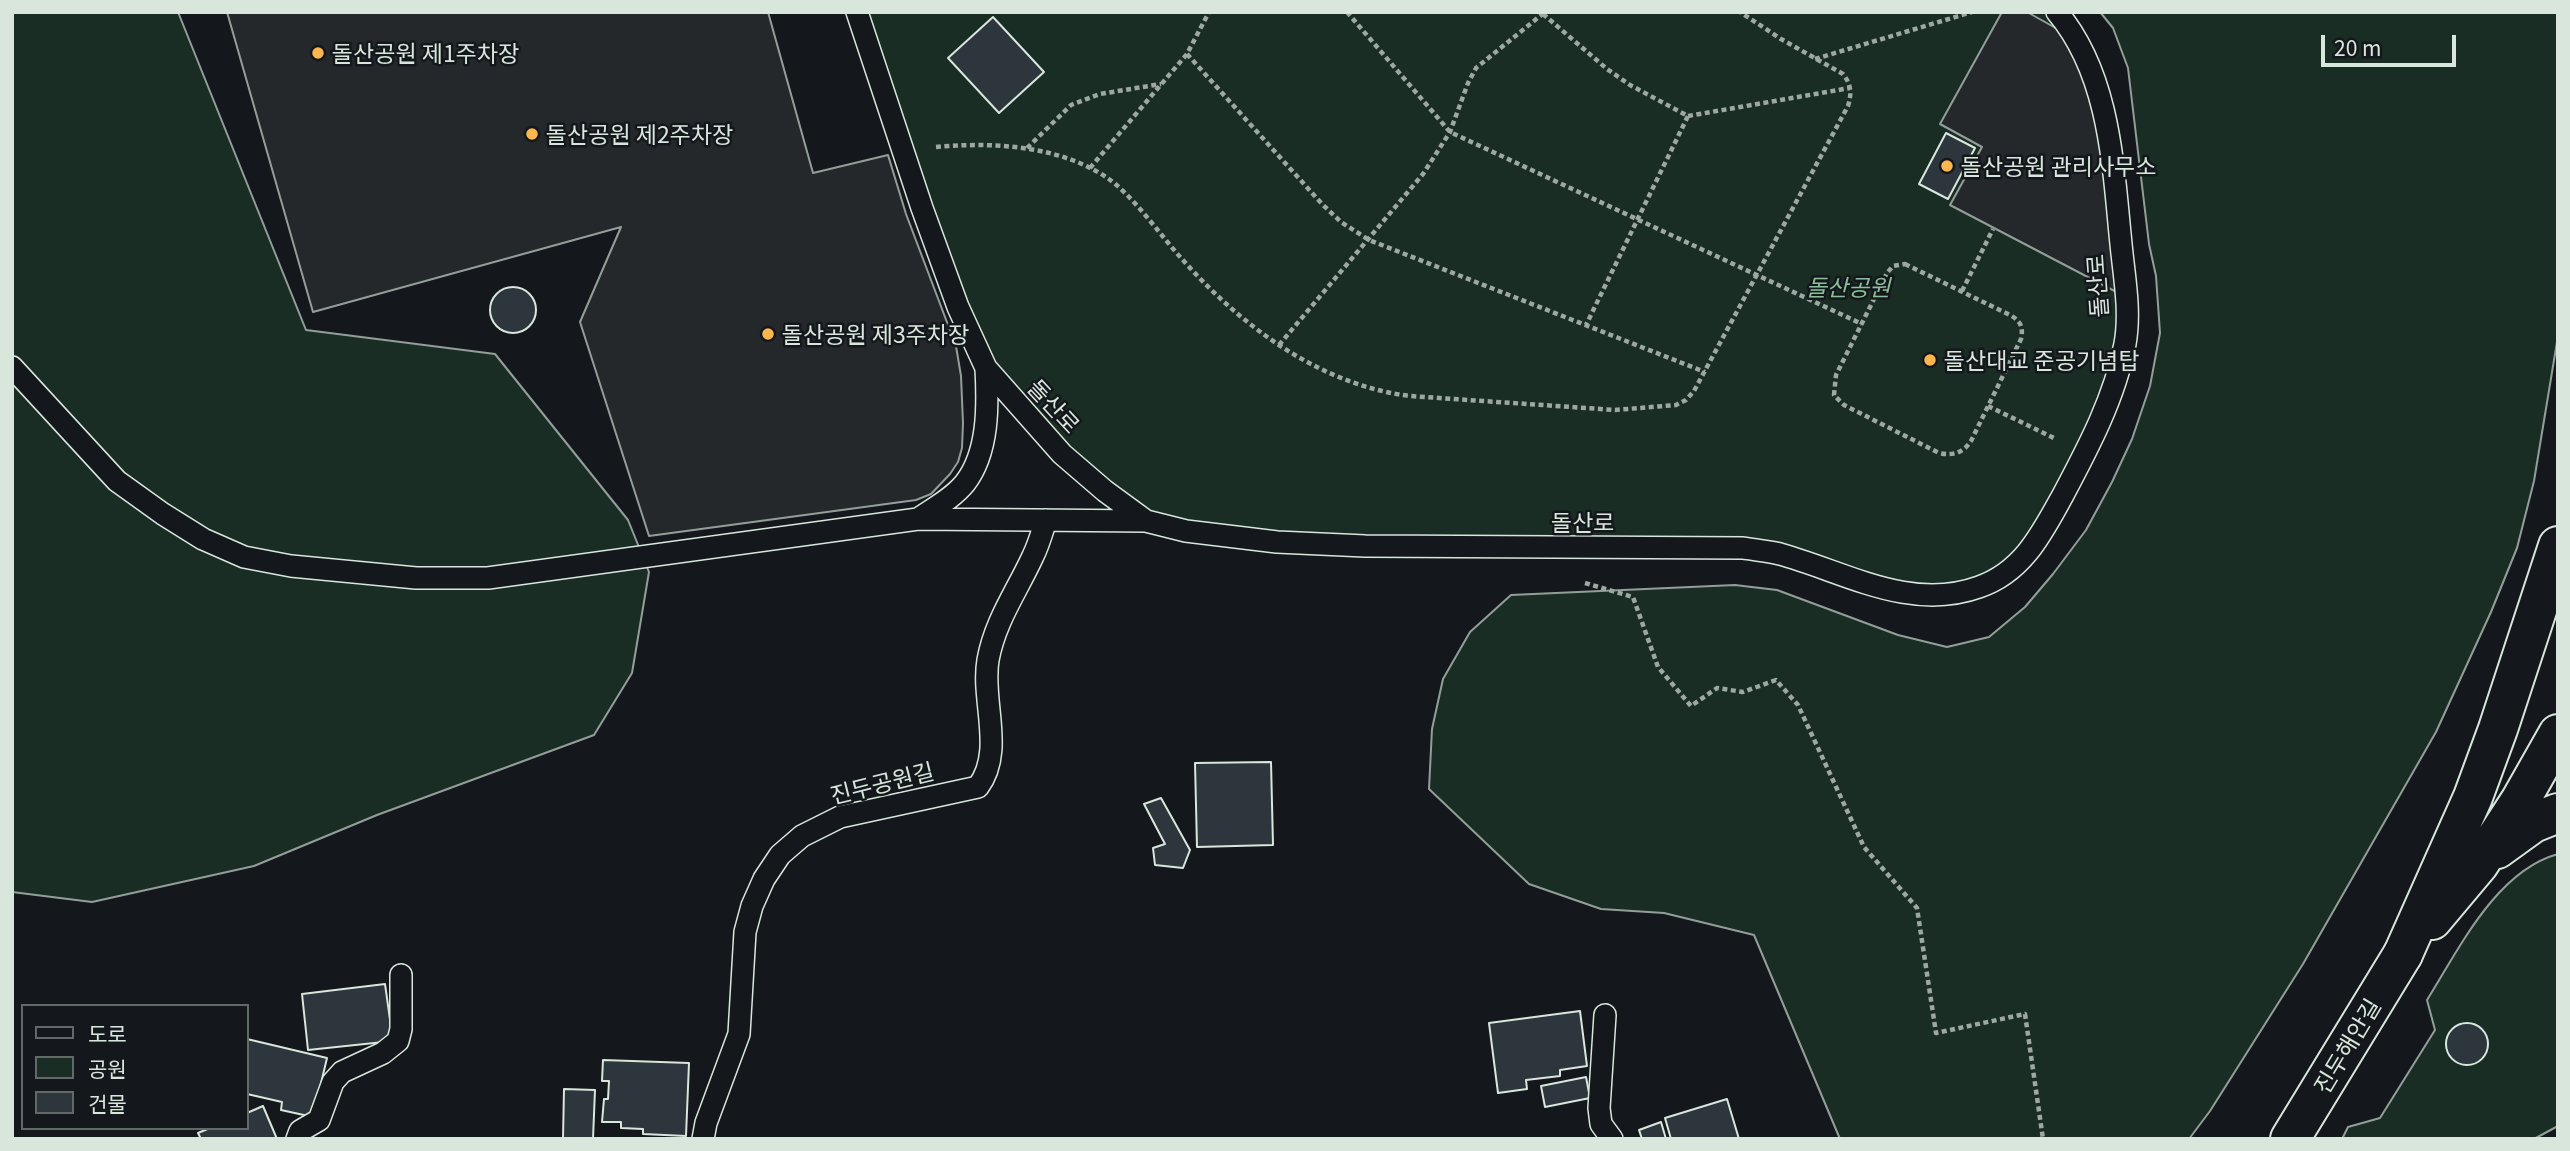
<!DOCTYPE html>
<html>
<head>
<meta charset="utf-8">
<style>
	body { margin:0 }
	#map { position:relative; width:2570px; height:1151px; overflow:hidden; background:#14181c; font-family:Georgia,"Noto Sans KR",serif }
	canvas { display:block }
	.frame { position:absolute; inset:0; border:14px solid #d8e6dc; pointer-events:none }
	.legend { position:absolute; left:21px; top:1004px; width:228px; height:126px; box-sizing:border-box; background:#14181c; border:2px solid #626a69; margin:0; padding:9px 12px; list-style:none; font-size:21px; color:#d8e6dc }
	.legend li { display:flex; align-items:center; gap:14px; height:35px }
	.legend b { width:35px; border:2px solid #626a69 }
	.scale { position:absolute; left:2321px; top:35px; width:135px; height:32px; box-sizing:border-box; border:4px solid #d8e6dc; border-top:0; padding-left:9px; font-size:21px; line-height:24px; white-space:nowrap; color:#d8e6dc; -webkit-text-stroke:5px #14181c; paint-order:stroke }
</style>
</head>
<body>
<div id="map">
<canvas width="2570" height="1151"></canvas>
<div class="frame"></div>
<ul class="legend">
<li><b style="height:9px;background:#14181c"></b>도로</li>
<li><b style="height:19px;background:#1a2d24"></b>공원</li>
<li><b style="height:19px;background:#2c363c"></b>건물</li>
</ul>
<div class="scale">20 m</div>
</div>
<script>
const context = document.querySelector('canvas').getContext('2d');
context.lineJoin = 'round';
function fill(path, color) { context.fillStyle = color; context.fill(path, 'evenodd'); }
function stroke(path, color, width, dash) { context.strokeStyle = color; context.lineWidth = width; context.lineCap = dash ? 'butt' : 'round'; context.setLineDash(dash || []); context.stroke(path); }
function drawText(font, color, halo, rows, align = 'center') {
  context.font = font + ' Georgia,"Noto Sans KR",serif'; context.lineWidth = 5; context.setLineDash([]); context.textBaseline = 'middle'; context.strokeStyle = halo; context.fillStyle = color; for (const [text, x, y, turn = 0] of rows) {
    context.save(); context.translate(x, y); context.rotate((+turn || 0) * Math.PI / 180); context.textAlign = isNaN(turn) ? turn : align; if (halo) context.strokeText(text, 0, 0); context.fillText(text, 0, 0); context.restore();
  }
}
const green = new Path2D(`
	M12,12H178L306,330L495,354L628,520L649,572L632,673L594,735L377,815L254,866L92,902L12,892Z
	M857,12H2058L2128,308L2115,382L2025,557L1945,594L1779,554L1452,548L1146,521L986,368Z
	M2100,12H2558V336L2534,481L2517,548L2491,612L2436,732L2303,964L2210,1111L2189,1139H1840L1754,935L1664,913L1601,909L1529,884L1429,789L1432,729L1443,679L1470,632L1511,595L1735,585L1777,590L1898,635L1947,647L1989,637L2025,607L2053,574L2086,530L2112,482L2132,439L2150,386L2160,333L2156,276L2149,244L2128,68L2113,28Z
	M2558,854V1126L2534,1139H2342L2348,1127L2380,1118L2435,1030L2427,1000C2459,949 2496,871 2558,854Z`);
const parking = new Path2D(`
	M227,12H768L813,173L888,155L906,214L956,346L961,376L963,423L962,448L958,462L950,474L931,494L916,500L649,536L580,322L621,227L313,312Z
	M2002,12H2027L2079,41L2093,75L2126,297L1950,205L1982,147L1940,124Z`);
const building = new Path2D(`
	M993,17L1044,72L999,113L948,58Z
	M1946,133L1975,148L1948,199L1919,184Z
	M490 310a23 23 0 1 1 46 0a23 23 0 1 1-46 0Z
	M1271,762L1273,845L1197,847L1195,763Z
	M1161,798L1190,850L1183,868L1155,865L1153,848L1165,844L1144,804Z
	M385,984L393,1041L308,1050L302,994Z
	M1580,1011L1587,1066L1560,1070V1076L1526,1080L1527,1089L1498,1093L1489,1023Z
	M2446 1044a21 21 0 1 1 42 0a21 21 0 1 1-42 0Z
	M247,1039L327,1058L313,1117L281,1110L282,1102L247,1094Z
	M603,1060L689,1063L686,1136L643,1134V1129L621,1128V1122H602L604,1099H608L609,1081H602Z
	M1586,1077L1590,1098L1545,1107L1541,1086Z
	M564,1089L595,1090L593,1139H563Z
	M1727,1099L1739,1139H1671L1665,1118Z
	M263,1106L277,1139H201L198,1133L210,1128H247V1113Z
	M1661,1122L1666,1139H1642L1639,1130Z`);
const path = new Path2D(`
	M1347,12L1450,132L1862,324
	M1543,14L1607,69L1630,85L1688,116L1586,325
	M1187,54L1322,204L1341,222L1369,240L1705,372
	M1815,59L1972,12
	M1688,116L1850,88
	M936,147C992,142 1057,145 1106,177C1132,194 1160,235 1182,259C1241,326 1320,385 1410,396L1615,410L1676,405L1686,400L1694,391L1848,106C1852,93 1851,84 1843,74L1781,39L1740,12
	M1027,148L1071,105L1100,94L1161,84
	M1090,168L1187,54L1209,12
	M1905,264L2012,316C2022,323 2023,328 2021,339L1971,441C1963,453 1953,456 1939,453L1844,405L1834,395L1836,375L1887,273L1893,266Z
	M1962,291L1993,229
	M1279,345L1423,174L1450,132L1468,83L1476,68L1545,12
	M1988,406L2056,439
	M1585,583L1633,597L1658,667L1691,706L1717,688L1743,692L1776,680L1798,705L1864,847L1917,908L1936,1033L2025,1014L2043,1139`);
const lane = new Path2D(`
	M857,12L922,208L958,307L986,368L1062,454L1105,491L1146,521L1186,531L1277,542L1365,546L1743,548C1755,550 1768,551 1780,554C1845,572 1910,612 1979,587C2023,572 2042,533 2063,495C2088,448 2115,397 2125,344C2131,311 2124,276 2121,244C2113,165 2110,75 2057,12
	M12,367L117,481L163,514L203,539L244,557L291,566L416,578H488L918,519L1146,521
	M918,519C934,508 953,498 965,483C989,452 988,405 986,368
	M1605,1015L1599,1108L1601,1124L1612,1139
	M297,1139L300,1131L319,1120L333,1082L342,1072L383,1053L398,1041L401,1029V975
	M703,1139L706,1123L739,1034L745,932L752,906L764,879L780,855L802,836L840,817L978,787C1005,751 981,701 988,660C995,621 1017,591 1033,556C1039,544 1042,532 1046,520`);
const secondary = new Path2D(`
	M2290,1139L2403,954`);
const primary = new Path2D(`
	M2497,849L2533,823L2558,813
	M2432,920L2479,864L2520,801L2558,734
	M2403,954L2473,797L2498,729L2558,546`);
const markers = [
	[318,53,7,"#ffb74d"],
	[532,134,7,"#ffb74d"],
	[1947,166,7,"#ffb74d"],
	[768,334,7,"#ffb74d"],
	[1930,360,7,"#ffb74d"]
];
const poiNames = [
	["돌산공원 제1주차장",332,53],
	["돌산공원 제2주차장",546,134],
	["돌산공원 관리사무소",1961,166],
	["돌산공원 제3주차장",782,334],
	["돌산대교 준공기념탑",1944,360]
];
const streetNames = [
	["돌산로",2097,286,-94],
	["돌산로",1054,406,47],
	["돌산로",1583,522],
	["진두공원길",882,783,-14],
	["진두해안길",2347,1046,-59]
];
const parkNames = [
	["돌산공원",1848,287]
];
fill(green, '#1a2d24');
stroke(green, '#939e99', 2);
fill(parking, '#24282b');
stroke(parking, '#939e99', 2);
fill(building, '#2c363c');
stroke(building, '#d8e6dc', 2);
stroke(lane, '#d8e6dc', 24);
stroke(secondary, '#d8e6dc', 42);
stroke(primary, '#d8e6dc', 42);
stroke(path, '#9da8a2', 4.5, [5, 3.5]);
stroke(lane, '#14181c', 21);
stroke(secondary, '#14181c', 38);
stroke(primary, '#14181c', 38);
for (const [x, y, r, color] of markers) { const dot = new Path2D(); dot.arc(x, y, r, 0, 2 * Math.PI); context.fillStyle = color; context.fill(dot); stroke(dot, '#14181c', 2.5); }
drawText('23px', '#d8e6dc', '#14181c', poiNames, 'left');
drawText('23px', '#d8e6dc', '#14181c', streetNames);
drawText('italic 23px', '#8ac095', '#14181c', parkNames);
</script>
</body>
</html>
